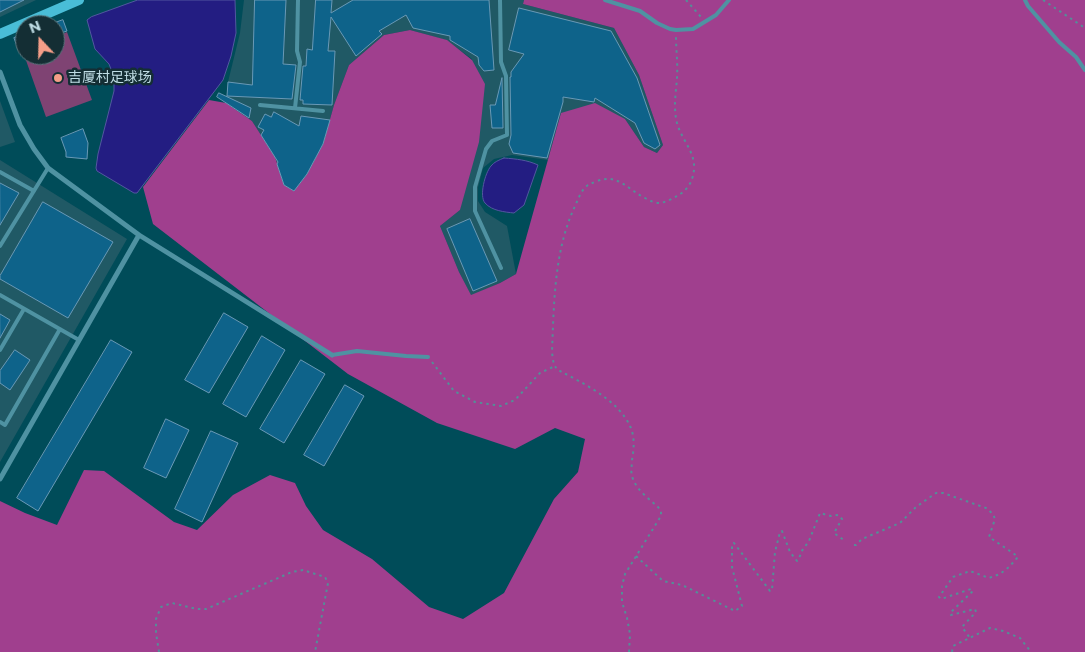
<!DOCTYPE html>
<html>
<head>
<meta charset="utf-8">
<style>
	body { margin:0 }
	#map { position:relative; width:1085px; height:652px; overflow:hidden; background:#004c59; font-family:Montserrat,sans-serif }
	canvas { display:block }
	.north { position:absolute; left:15px; top:15px; width:50px; height:50px; box-sizing:border-box; background:#142e34; border:1px solid #58747b; border-radius:50%; rotate:339deg; font-size:14px; font-weight:700; line-height:20px; text-align:center; color:#bfdde5 }
	.north::after { content:''; display:block; margin:auto; width:18px; height:22px; background:#f49e88; clip-path:polygon(50% 0,100% 100%,50% 72%,0 100%) }
</style>
</head>
<body>
<div id="map">
<canvas width="1085" height="652"></canvas>
<div class="north">N</div>
</div>
<script>
const context = document.querySelector('canvas').getContext('2d');
context.lineJoin = 'round';
function fill(path, color) { context.fillStyle = color; context.fill(path, 'evenodd'); }
function stroke(path, color, width, dash) { context.strokeStyle = color; context.lineWidth = width; context.lineCap = dash ? 'butt' : 'round'; context.setLineDash(dash || []); context.stroke(path); }
function drawText(font, color, halo, rows, align = 'center') {
  context.font = font + ' Montserrat,"Noto Sans SC",sans-serif'; context.lineWidth = 5; context.setLineDash([]); context.textBaseline = 'middle'; context.strokeStyle = halo; context.fillStyle = color; for (const [text, x, y, turn = 0] of rows) {
    context.save(); context.translate(x, y); context.rotate((+turn || 0) * Math.PI / 180); context.textAlign = isNaN(turn) ? turn : align; if (halo) context.strokeText(text, 0, 0); context.fillText(text, 0, 0); context.restore();
  }
}
const built = new Path2D(`
	M0,0H36L0,17Z
	M244,0H524L523,4L614,28L639,75L663,145L657,153L644,147L625,119L561,113L548,160L512,155L494,159L483,168L478,187V201L485,212L507,226L516,274L500,283L471,296L459,272L440,226L460,210L472,59L446,40L410,30L384,35L349,65L334,105L323,144L307,174L294,191L284,185L275,157L252,121L226,103L228,82L240,33Z
	M0,101L15,142L0,147Z
	M0,160L127,239L0,462Z`);
const green = new Path2D(`
	M67,32L92,100L46,117L22,49L25,47V55H55V37Z`);
const forest = new Path2D(`
	M524,0H1085V652H0V501L25,513L57,525L84,470L104,471L174,522L197,530L233,495L270,475L295,483L306,506L323,530L372,559L429,607L463,619L504,593L554,499L578,472L585,439L555,428L515,449L437,423L348,374L153,224L143,187L209,100L226,103L252,121L275,157L284,185L294,191L307,174L323,144L334,105L349,65L384,35L410,30L447,40L472,60L485,84L479,142L460,210L440,226L459,272L471,295L500,283L516,274L561,113L595,103L625,119L644,147L657,153L663,145L639,75L614,28L523,4Z`);
const water = new Path2D(`
	M138,0H235L236,33L231,56L223,80L137,193H134L97,171L96,168L98,154L114,91V77L109,64L95,49L87,20L91,17Z
	M504,158C517,159 527,160 538,165L524,205L514,213C505,212 492,211 485,203C479,196 485,173 491,166C494,162 499,160 504,158Z`);
const building = new Path2D(`
	M0,0H24L0,12Z
	M255,0H286L283,64L296,65L292,99L227,96L228,82L252,85Z
	M316,0H332L331,13L353,0H489L494,70L484,71L479,65L478,57L450,40V36L413,28L406,15L379,31L382,34L356,56L331,17L328,51H335L332,105L303,104V100H300L303,66H306L307,49L312,50Z
	M519,8L611,31L637,78L660,145L655,149L644,143L635,123L595,98L594,102L563,97V102L547,158L513,153L509,144L511,135L510,77H511V72L524,54L509,50Z
	M63,20L67,31L55,35V23Z
	M25,34V46L18,49L14,38Z
	M502,78L503,128H492L490,105H495Z
	M219,93L251,108L249,118L217,97Z
	M274,112L299,126L301,116L330,120L323,144L307,174L294,191L284,185L277,164L278,162L261,135L264,130L258,127L265,114L271,117Z
	M83,129L88,143L87,159L66,157V152L61,138Z
	M0,183L19,193L0,225Z
	M43,202L113,242L68,318L0,279V276Z
	M470,219L497,281L473,291L447,229Z
	M224,313L248,327L209,393L185,380Z
	M0,314L10,320L0,338Z
	M262,336L285,350L246,417L223,404Z
	M111,340L132,352L38,511L17,498Z
	M15,350L30,360L10,390L0,383V371Z
	M301,360L325,374L284,443L260,429Z
	M345,385L364,396L324,466L304,455Z
	M166,419L189,430L166,478L144,468Z
	M211,431L238,443L202,522L175,509Z`);
const path = new Path2D(`
	M686,0L701,17
	M1043,0L1085,28
	M432,362L454,391L475,402L501,406L515,400L540,373L555,366
	M854,545H856L862,539L900,523L916,507L936,493H943L986,508L993,514L995,519L989,537L1013,553L1018,557L1009,567L1000,574L989,578L970,571L953,577L939,597L941,599L971,589L973,591L950,613L951,615L975,609L976,612L962,627L970,638
	M636,556L663,581L682,585L735,611L742,606L732,567V544L734,543L770,591L772,590L775,552L780,532L782,531L790,552L797,561L800,556L801,552L809,541L820,513L831,516L838,515L842,519L834,533L845,541
	M159,652L156,633V619L161,607L172,603L197,609H206L292,572L303,570L325,577L328,583L315,652
	M629,652L630,634L627,618L622,602V586L625,574L661,516V511L658,507C649,499 637,490 633,479C630,472 632,467 632,460C634,449 635,436 630,426C618,400 583,383 558,370C553,365 553,360 552,352C554,303 554,249 576,204C579,197 582,189 588,185C590,184 592,183 595,182C617,172 627,189 645,198C650,201 655,203 660,203C666,202 672,199 677,196C683,193 690,186 692,179C700,155 683,144 677,123C673,107 676,93 677,78C678,64 676,50 676,36
	M952,652L953,646L990,628L1003,631L1020,638L1031,652`);
const lane = new Path2D(`
	M500,0L501,62L506,76L507,135L492,141L486,149L475,187V211L501,268
	M605,0L640,11L657,23L670,29L676,30L693,29L716,15L729,0
	M1025,0L1028,6L1059,42L1076,57L1085,70
	M260,105L323,111
	M295,108L300,62L297,51L298,0
	M0,172L34,191
	M0,246L48,168
	M0,295L79,340
	M0,350L24,309
	M332,355L357,351L406,356L428,357
	M0,422L5,425L60,329`);
const street = new Path2D(`
	M0,72L20,125L34,149L48,168L139,235L0,479
	M139,235L332,355`);
const secondary = new Path2D(`
	M0,34L79,0`);
const markers = [
	[58,78,5,"#f49e88"]
];
const poiNames = [
	["吉厦村足球场",68,78]
];
fill(built, '#205965');
fill(green, '#7f4373');
fill(forest, '#a03f8e');
fill(water, '#231d82');
stroke(water, '#5257a0', 1);
fill(building, '#0e638a');
stroke(building, '#6999b6', 1);
stroke(path, '#558d97', 2, [2.5, 4]);
stroke(lane, '#4f92a2', 4);
stroke(street, '#4f92a2', 5);
stroke(secondary, '#49bdd7', 10);
for (const [x, y, r, color] of markers) { const dot = new Path2D(); dot.arc(x, y, r, 0, 2 * Math.PI); context.fillStyle = color; context.fill(dot); stroke(dot, '#142e34', 2); }
drawText('14px', '#bfdde5', '#142e34', poiNames, 'left');
</script>
</body>
</html>
